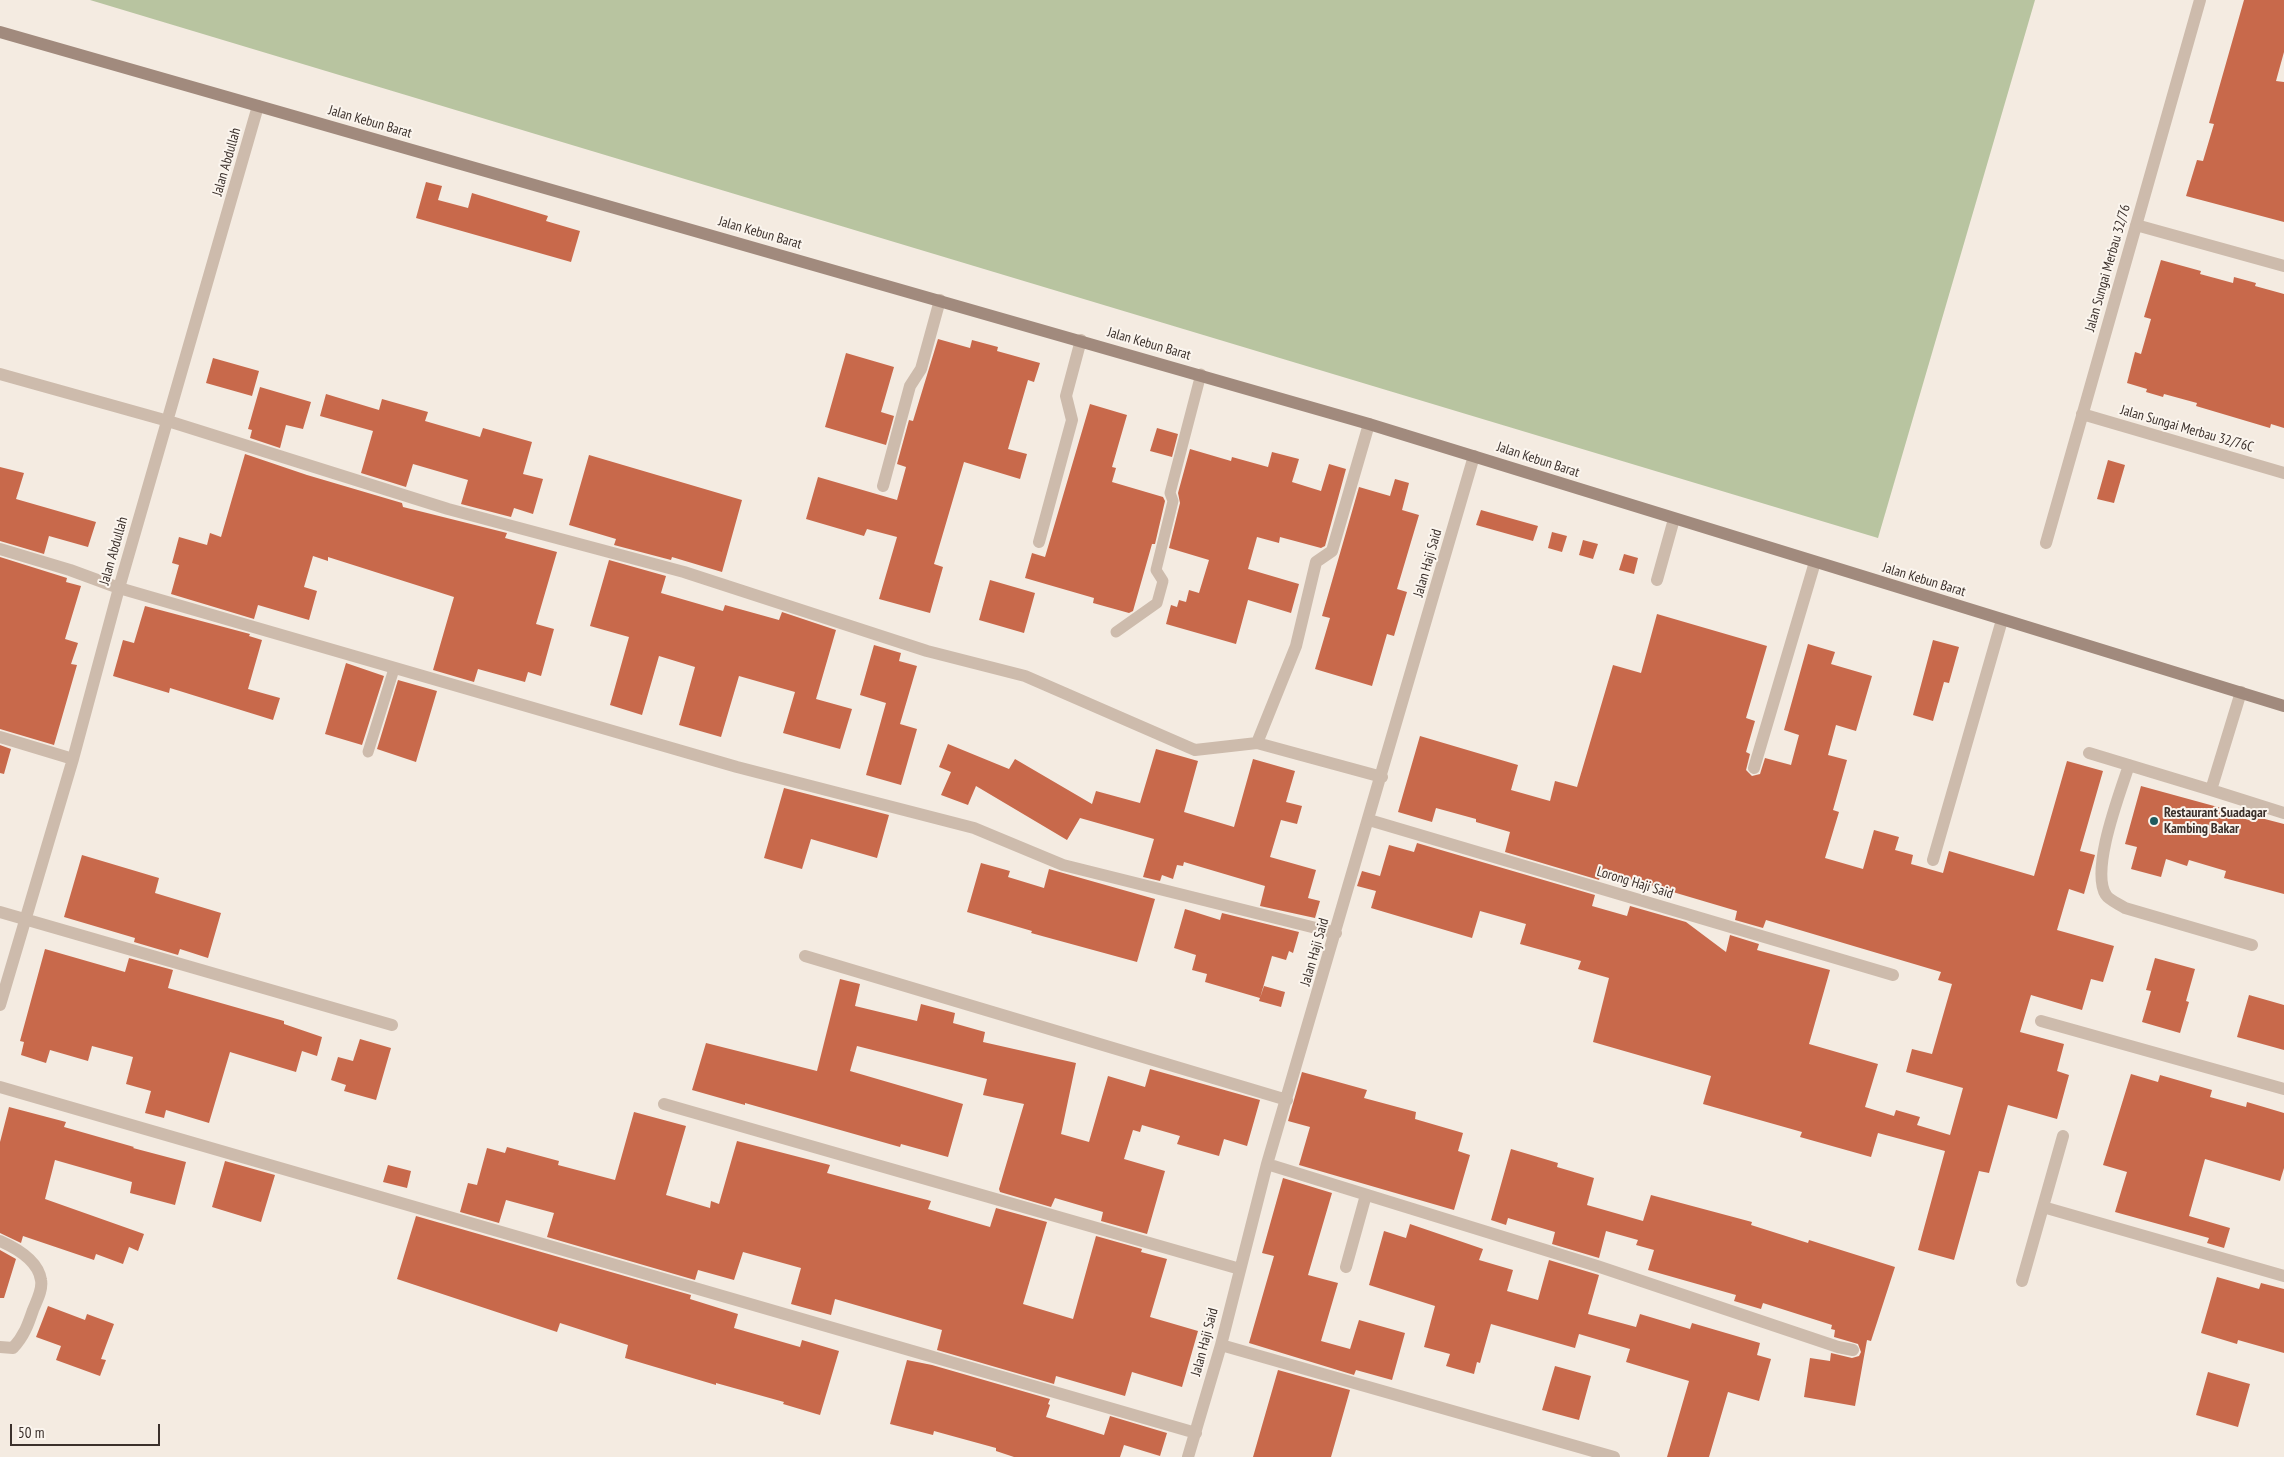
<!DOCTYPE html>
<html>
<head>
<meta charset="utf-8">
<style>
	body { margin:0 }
	#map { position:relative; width:2284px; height:1457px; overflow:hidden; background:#f4ebe1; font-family:"PT Sans Narrow",sans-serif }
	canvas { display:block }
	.scale { position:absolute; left:10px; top:1424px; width:150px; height:22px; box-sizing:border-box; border:2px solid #3b302b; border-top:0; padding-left:6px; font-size:15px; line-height:18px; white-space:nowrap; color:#3b302b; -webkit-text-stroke:4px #fbf5ee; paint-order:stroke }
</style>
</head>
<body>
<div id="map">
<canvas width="2284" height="1457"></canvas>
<div class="scale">50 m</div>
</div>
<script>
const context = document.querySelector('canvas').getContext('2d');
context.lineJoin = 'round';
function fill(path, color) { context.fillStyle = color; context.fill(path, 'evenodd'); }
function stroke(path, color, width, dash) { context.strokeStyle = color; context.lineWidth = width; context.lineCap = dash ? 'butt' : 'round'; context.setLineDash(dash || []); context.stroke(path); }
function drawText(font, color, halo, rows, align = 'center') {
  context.font = font + ' "PT Sans Narrow",sans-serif'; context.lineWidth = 4; context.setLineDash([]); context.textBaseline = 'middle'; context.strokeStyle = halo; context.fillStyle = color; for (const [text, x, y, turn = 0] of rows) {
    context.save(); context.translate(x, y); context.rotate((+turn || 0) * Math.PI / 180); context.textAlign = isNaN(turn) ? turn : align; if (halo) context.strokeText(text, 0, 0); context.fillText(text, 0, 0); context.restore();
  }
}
const green = new Path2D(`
	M90,0H2035L1878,538Z`);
const building = new Path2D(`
	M2244,0H2284V52L2276,81L2284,82V222L2186,196L2197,160L2203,161L2214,124L2209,123Z
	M426,182L442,186L438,200L468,208L472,193L548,216L546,221L580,231L571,262L416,218Z
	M2161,260L2201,271L2200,274L2233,283L2234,277L2256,283L2255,286L2284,294V428L2271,424L2270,428L2196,406L2197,403L2164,394L2163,397L2146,392L2147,389L2127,383L2135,352L2141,354L2151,319L2144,317Z
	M938,339L970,348L972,340L998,347L997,351L1040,363L1034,382L1028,380L1008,449L1027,454L1020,479L964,462L934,564L943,567L930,613L879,599L897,537L867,529L864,536L806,519L818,477L897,500L906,467L897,464L909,420L913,421Z
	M846,353L894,367L881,412L894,416L886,445L825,427Z
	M213,358L259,371L252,396L206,383Z
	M260,387L311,402L303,429L286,425L280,448L250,438L252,430L248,429Z
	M326,394L379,410L382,399L428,412L425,421L480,437L483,428L532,442L523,474L543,479L533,514L514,508L511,517L461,504L468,480L413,464L406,487L361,473L373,431L320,416Z
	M1090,404L1127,415L1112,467L1116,468L1112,482L1163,497L1165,501L1155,544H1152L1133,611L1129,613L1093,603L1094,598L1025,578L1032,553L1045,557Z
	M1157,428L1178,434L1172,457L1150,451Z
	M1190,449L1231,461L1232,457L1268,467L1272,452L1299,459L1292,482L1321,491L1329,464L1346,469L1325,546L1321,548L1280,537L1279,543L1257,537L1248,569L1299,584L1291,613L1248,600L1236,644L1166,624L1171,605L1177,607L1179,600L1186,602L1189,590L1199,593L1209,560L1169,548L1180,503L1178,493Z
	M245,454L307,475L402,503L403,507L507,533L505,538L557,552L536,624L554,629L541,676L528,672L525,682L478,669L474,682L433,670L454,597L328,557V561L313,556L304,587L317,591L309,620L258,605L254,619L171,594L179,565L172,563L179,537L207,545L210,533L221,537Z
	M589,455L742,500L722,572L672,557L671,560L614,545L616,539L569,525Z
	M2108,460L2125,465L2114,503L2097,499Z
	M0,467L24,473L16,499L96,522L88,547L49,536L44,554L0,541Z
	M1395,479L1409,483L1402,510L1419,515L1397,589L1407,592L1394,636L1387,634L1372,686L1315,669L1330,618L1322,616L1359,487L1390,496Z
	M1481,510L1538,526L1533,541L1476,525Z
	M1552,532L1567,536L1562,552L1548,548Z
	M1583,540L1598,544L1593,559L1579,555Z
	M1624,554L1638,558L1634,574L1619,570Z
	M0,557L67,578L66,582L81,586L65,639L78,643L71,664L77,665L54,745L0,729Z
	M609,560L666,576L661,593L723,611L725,605L779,620L782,612L836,630L816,699L852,709L840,749L783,733L795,692L739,676L721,737L679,725L695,667L659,656L642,715L610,705L629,637L590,626Z
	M990,580L1035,593L1024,633L979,620Z
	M145,606L250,634L249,636L262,640L248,689L280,698L273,720L170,688L169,693L113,676L123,640L134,643Z
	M1657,614L1767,646L1746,718L1755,721L1746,752L1750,754L1746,770L1752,776L1760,774L1765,758L1791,765L1799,735L1784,730L1808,644L1835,652L1831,664L1872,676L1856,731L1836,725L1828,755L1847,760L1833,810L1839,812L1825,858L1863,869L1874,830L1899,837L1895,850L1913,855L1911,864L1943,873L1949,851L2034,876L2067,761L2103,771L2080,851L2095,855L2084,894L2069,889L2057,930L2114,946L2103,982L2091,979L2082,1010L2031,995L2020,1032L2064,1044L2057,1071L2069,1075L2057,1119L2008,1105L1989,1173L1979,1171L1954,1260L1918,1250L1945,1151L1878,1133L1871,1157L1800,1137L1802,1132L1703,1104L1711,1076L1593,1042L1609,978L1578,969L1581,961L1520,944L1526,924L1480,911L1472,938L1371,908L1376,891L1357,886L1362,871L1380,876L1389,845L1414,852L1417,843L1595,895L1592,906L1627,916L1630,906L1686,922L1726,952L1730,935L1759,944L1757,950L1830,970L1809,1044L1878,1064L1865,1107L1894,1116L1896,1110L1920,1117L1917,1125L1950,1135L1963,1088L1906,1072L1912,1049L1932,1054L1952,984L1938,980L1941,972L1766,920L1763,928L1735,920L1737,911L1602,871L1599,880L1505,852L1510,832L1476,822V819L1436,808L1432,822L1398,812L1420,736L1518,765L1511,790L1550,801L1555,781L1577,787L1613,665L1641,673Z
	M1933,640L1959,647L1949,683L1944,682L1933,721L1913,715Z
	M874,645L901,653L899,661L917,666L900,724L917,729L901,785L866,775L886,703L860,695Z
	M346,663L384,676L362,745L325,734Z
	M398,680L437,691L416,762L377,749Z
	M948,744L1009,769L1015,759L1092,804L1096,791L1140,803L1156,749L1198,761L1184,812L1234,827L1253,759L1295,771L1286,802L1302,806L1297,824L1281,820L1270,857L1316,870L1308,898L1320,901L1315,918L1260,906L1265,886L1184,862L1183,866L1177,865L1173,879L1162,875L1160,881L1143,877L1154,839L1080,818L1067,840L976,786L968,805L941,795L951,772L939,767Z
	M0,745L11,749L4,774L0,773Z
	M2141,786L2225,809L2224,813L2256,822L2257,817L2284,824V894L2224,878L2226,871L2189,860L2187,866L2166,859L2161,877L2131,869L2137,847L2125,844Z
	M784,788L889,815L877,858L811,839L802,869L764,858Z
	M82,855L159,878L155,893L221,913L208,958L180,949L178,955L134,942L135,938L64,917Z
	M981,863L1010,871L1008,877L1044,888L1049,869L1155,899L1137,962L1031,933L1032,931L967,912Z
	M1185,909L1220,920L1222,913L1299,932L1293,953L1289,951L1286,960L1272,956L1260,998L1205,982L1207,974L1192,970L1196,955L1174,948Z
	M45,949L125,972L129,958L173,970L168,988L284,1021V1024L322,1037L317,1056L302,1051L296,1072L230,1052L209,1123L166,1110L164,1118L145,1113L151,1091L126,1084L133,1057L92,1046L88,1061L50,1050L46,1063L21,1055L24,1042L20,1041Z
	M2155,958L2195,969L2186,1001L2189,1002L2180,1033L2142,1022L2151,991L2146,990Z
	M840,979L860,984L855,1006L917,1021L921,1004L955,1013L953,1023L985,1032L983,1042L1076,1063L1061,1134L1089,1142L1108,1076L1145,1087L1150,1069L1260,1100L1247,1146L1224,1139L1219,1156L1177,1144L1180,1136L1142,1125L1140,1132L1133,1130L1124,1159L1165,1171L1147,1234L1101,1221L1103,1212L1055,1198L1051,1207L1000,1192L999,1189L1024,1104L983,1095L987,1079L857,1046L850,1071L963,1104L948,1157L901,1144L900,1147L745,1103V1105L692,1090L706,1043L817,1071Z
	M1264,986L1285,992L1281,1007L1259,1001Z
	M2249,995L2284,1005V1050L2237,1037Z
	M360,1039L391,1048L376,1100L344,1091L346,1085L331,1080L338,1057L353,1061Z
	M1302,1072L1367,1090L1364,1098L1416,1112L1415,1119L1463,1133L1458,1151L1470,1155L1454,1210L1299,1165L1310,1127L1288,1121Z
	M2131,1074L2158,1082L2160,1075L2212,1090L2210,1097L2246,1107L2247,1102L2284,1113V1168L2280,1181L2205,1159L2189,1216L2230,1228L2224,1248L2207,1243L2209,1238L2115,1212L2127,1172L2103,1165Z
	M9,1107L66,1122L64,1127L134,1147L133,1148L186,1162L175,1205L130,1193L132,1182L55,1160L45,1199L144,1234L138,1251L129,1247L123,1264L96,1254L94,1260L23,1236L21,1243L0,1233V1142Z
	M634,1112L686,1126L666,1195L710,1208L711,1201L719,1204L737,1141L830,1165L827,1173L931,1201L928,1209L990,1227L996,1208L1047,1222L1023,1304L1073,1319L1096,1236L1142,1249L1141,1252L1167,1259L1150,1317L1198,1331L1182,1387L1132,1372L1125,1396L1056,1376L1054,1384L937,1350L942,1330L835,1299L831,1315L791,1304L801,1268L743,1252L734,1280L698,1270L695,1280L547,1237L554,1213L506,1200L499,1223L460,1212L468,1183L477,1185L487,1148L505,1153L507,1147L559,1161L558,1165L615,1180Z
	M1511,1149L1558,1163L1557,1167L1594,1178L1587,1205L1643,1221L1651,1195L1752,1222L1751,1225L1808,1243L1809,1240L1895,1267L1871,1341L1867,1340L1855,1406L1804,1397L1810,1358L1830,1361L1831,1353L1852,1358L1859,1356L1861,1352L1858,1344L1834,1337L1835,1330L1831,1329L1832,1325L1763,1303L1761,1309L1734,1301L1736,1295L1648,1270L1654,1250L1636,1245L1638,1240L1606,1231L1599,1258L1552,1244L1555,1232L1508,1218L1506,1225L1491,1220Z
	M225,1161L275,1175L261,1222L212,1207Z
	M388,1165L411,1171L407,1188L383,1182Z
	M1283,1178L1332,1193L1308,1275L1338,1283L1321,1341L1350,1349L1359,1320L1405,1333L1392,1380L1356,1370L1354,1375L1249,1343L1274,1256L1262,1253Z
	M416,1216L691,1295L690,1299L738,1314L734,1328L800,1347L802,1340L839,1351L820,1415L783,1404L784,1402L716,1383V1385L625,1358L628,1345L560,1323L557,1332L397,1279Z
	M1410,1224L1483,1249L1479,1260L1513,1270L1507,1291L1538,1300L1549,1260L1599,1275L1588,1314L1636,1327L1640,1314L1690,1329L1692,1323L1760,1343L1757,1355L1771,1359L1759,1401L1728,1392L1709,1457H1667L1689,1381L1626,1362L1630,1349L1579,1334L1575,1348L1491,1324L1480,1363L1477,1362L1474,1374L1446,1366L1450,1354L1424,1347L1435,1306L1369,1285L1384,1231L1406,1238Z
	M0,1250L16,1259L4,1298H0Z
	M2217,1277L2259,1289L2261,1283L2284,1289V1353L2238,1340L2237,1344L2201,1333Z
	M48,1306L85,1320L87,1314L114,1324L101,1359L106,1360L100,1376L56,1360L61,1346L36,1337Z
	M907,1360L932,1365L1050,1399L1048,1404L1050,1405L1046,1417L1104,1435L1110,1416L1167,1433L1160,1456L1124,1445L1120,1457H1014L996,1451V1448L934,1431L933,1435L890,1424Z
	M1555,1366L1591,1376L1579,1420L1542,1410Z
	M1278,1370L1350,1390L1331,1457H1253Z
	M2208,1372L2250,1384L2238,1427L2196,1415Z`);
const lane = new Path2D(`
	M1116,632L1157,603L1163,581L1156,570L1173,501L1170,493L1201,374
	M368,752L394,669`);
const street = new Path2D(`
	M2136,225L2284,266
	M0,374L168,421L448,509L684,572L927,651L1025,676L1195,750L1257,743L1382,777
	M2082,414L2284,473
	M883,486L910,386L921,369L940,300
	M1039,542L1072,420L1066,396L1081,340
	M2046,543L2200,0
	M0,549L70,570L119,588L737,767L974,828L1063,865L1336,933
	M1657,580L1674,519
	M2241,692L2211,790L2284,813
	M0,737L73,759
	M1257,743L1296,646L1316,562L1332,551L1369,424
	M2089,753L2211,790
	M2129,765C2120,793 2090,870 2106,895C2109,900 2119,904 2125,908L2252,945
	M1754,768L1815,562
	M1369,820L1893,975
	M1933,860L2002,620
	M0,912L392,1025
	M805,956L1287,1100
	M0,1005L73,759L119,588L258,106
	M2041,1021L2284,1089
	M0,1087L1196,1433
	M664,1104L1240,1269
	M1267,1164L1597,1266L1838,1347L1853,1350
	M2043,1207L2284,1276
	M0,1241C16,1248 38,1260 41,1280C43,1290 36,1302 33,1310C28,1325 24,1336 13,1348L0,1347
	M1346,1267L1366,1195
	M2022,1281L2063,1136
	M1221,1345L1614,1457
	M1188,1457L1221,1345L1267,1164L1474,456`);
const secondary = new Path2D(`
	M0,32L1369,424L2284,706`);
const markers = [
	[2154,821,5,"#1f5a5e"]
];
const streetNames = [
	["Jalan Kebun Barat",370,122,16],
	["Jalan Abdullah",227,162,-74],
	["Jalan Kebun Barat",760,233,16],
	["Jalan Sungai Merbau 32/76",2108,268,-74],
	["Jalan Kebun Barat",1149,344,16],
	["Jalan Sungai Merbau 32/76C",2187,429,16],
	["Jalan Kebun Barat",1538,460,18],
	["Jalan Abdullah",114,551,-74],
	["Jalan Haji Said",1428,563,-74],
	["Jalan Kebun Barat",1924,580,17],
	["Lorong Haji Said",1635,883,17],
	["Jalan Haji Said",1315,952,-74],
	["Jalan Haji Said",1205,1342,-75]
];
const poiNames = [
	["Restaurant Suadagar",2164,813],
	["Kambing Bakar",2164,829]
];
fill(green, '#b8c4a0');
fill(building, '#c8694b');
stroke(lane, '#cdbbac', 11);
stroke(street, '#cdbbac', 12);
stroke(secondary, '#a18a7d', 12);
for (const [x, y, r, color] of markers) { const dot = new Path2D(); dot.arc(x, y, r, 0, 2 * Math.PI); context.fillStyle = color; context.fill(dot); stroke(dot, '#fbf5ee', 2); }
drawText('14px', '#3b302b', '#fbf5ee', streetNames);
drawText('bold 14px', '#3b302b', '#fbf5ee', poiNames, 'left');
</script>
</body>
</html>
